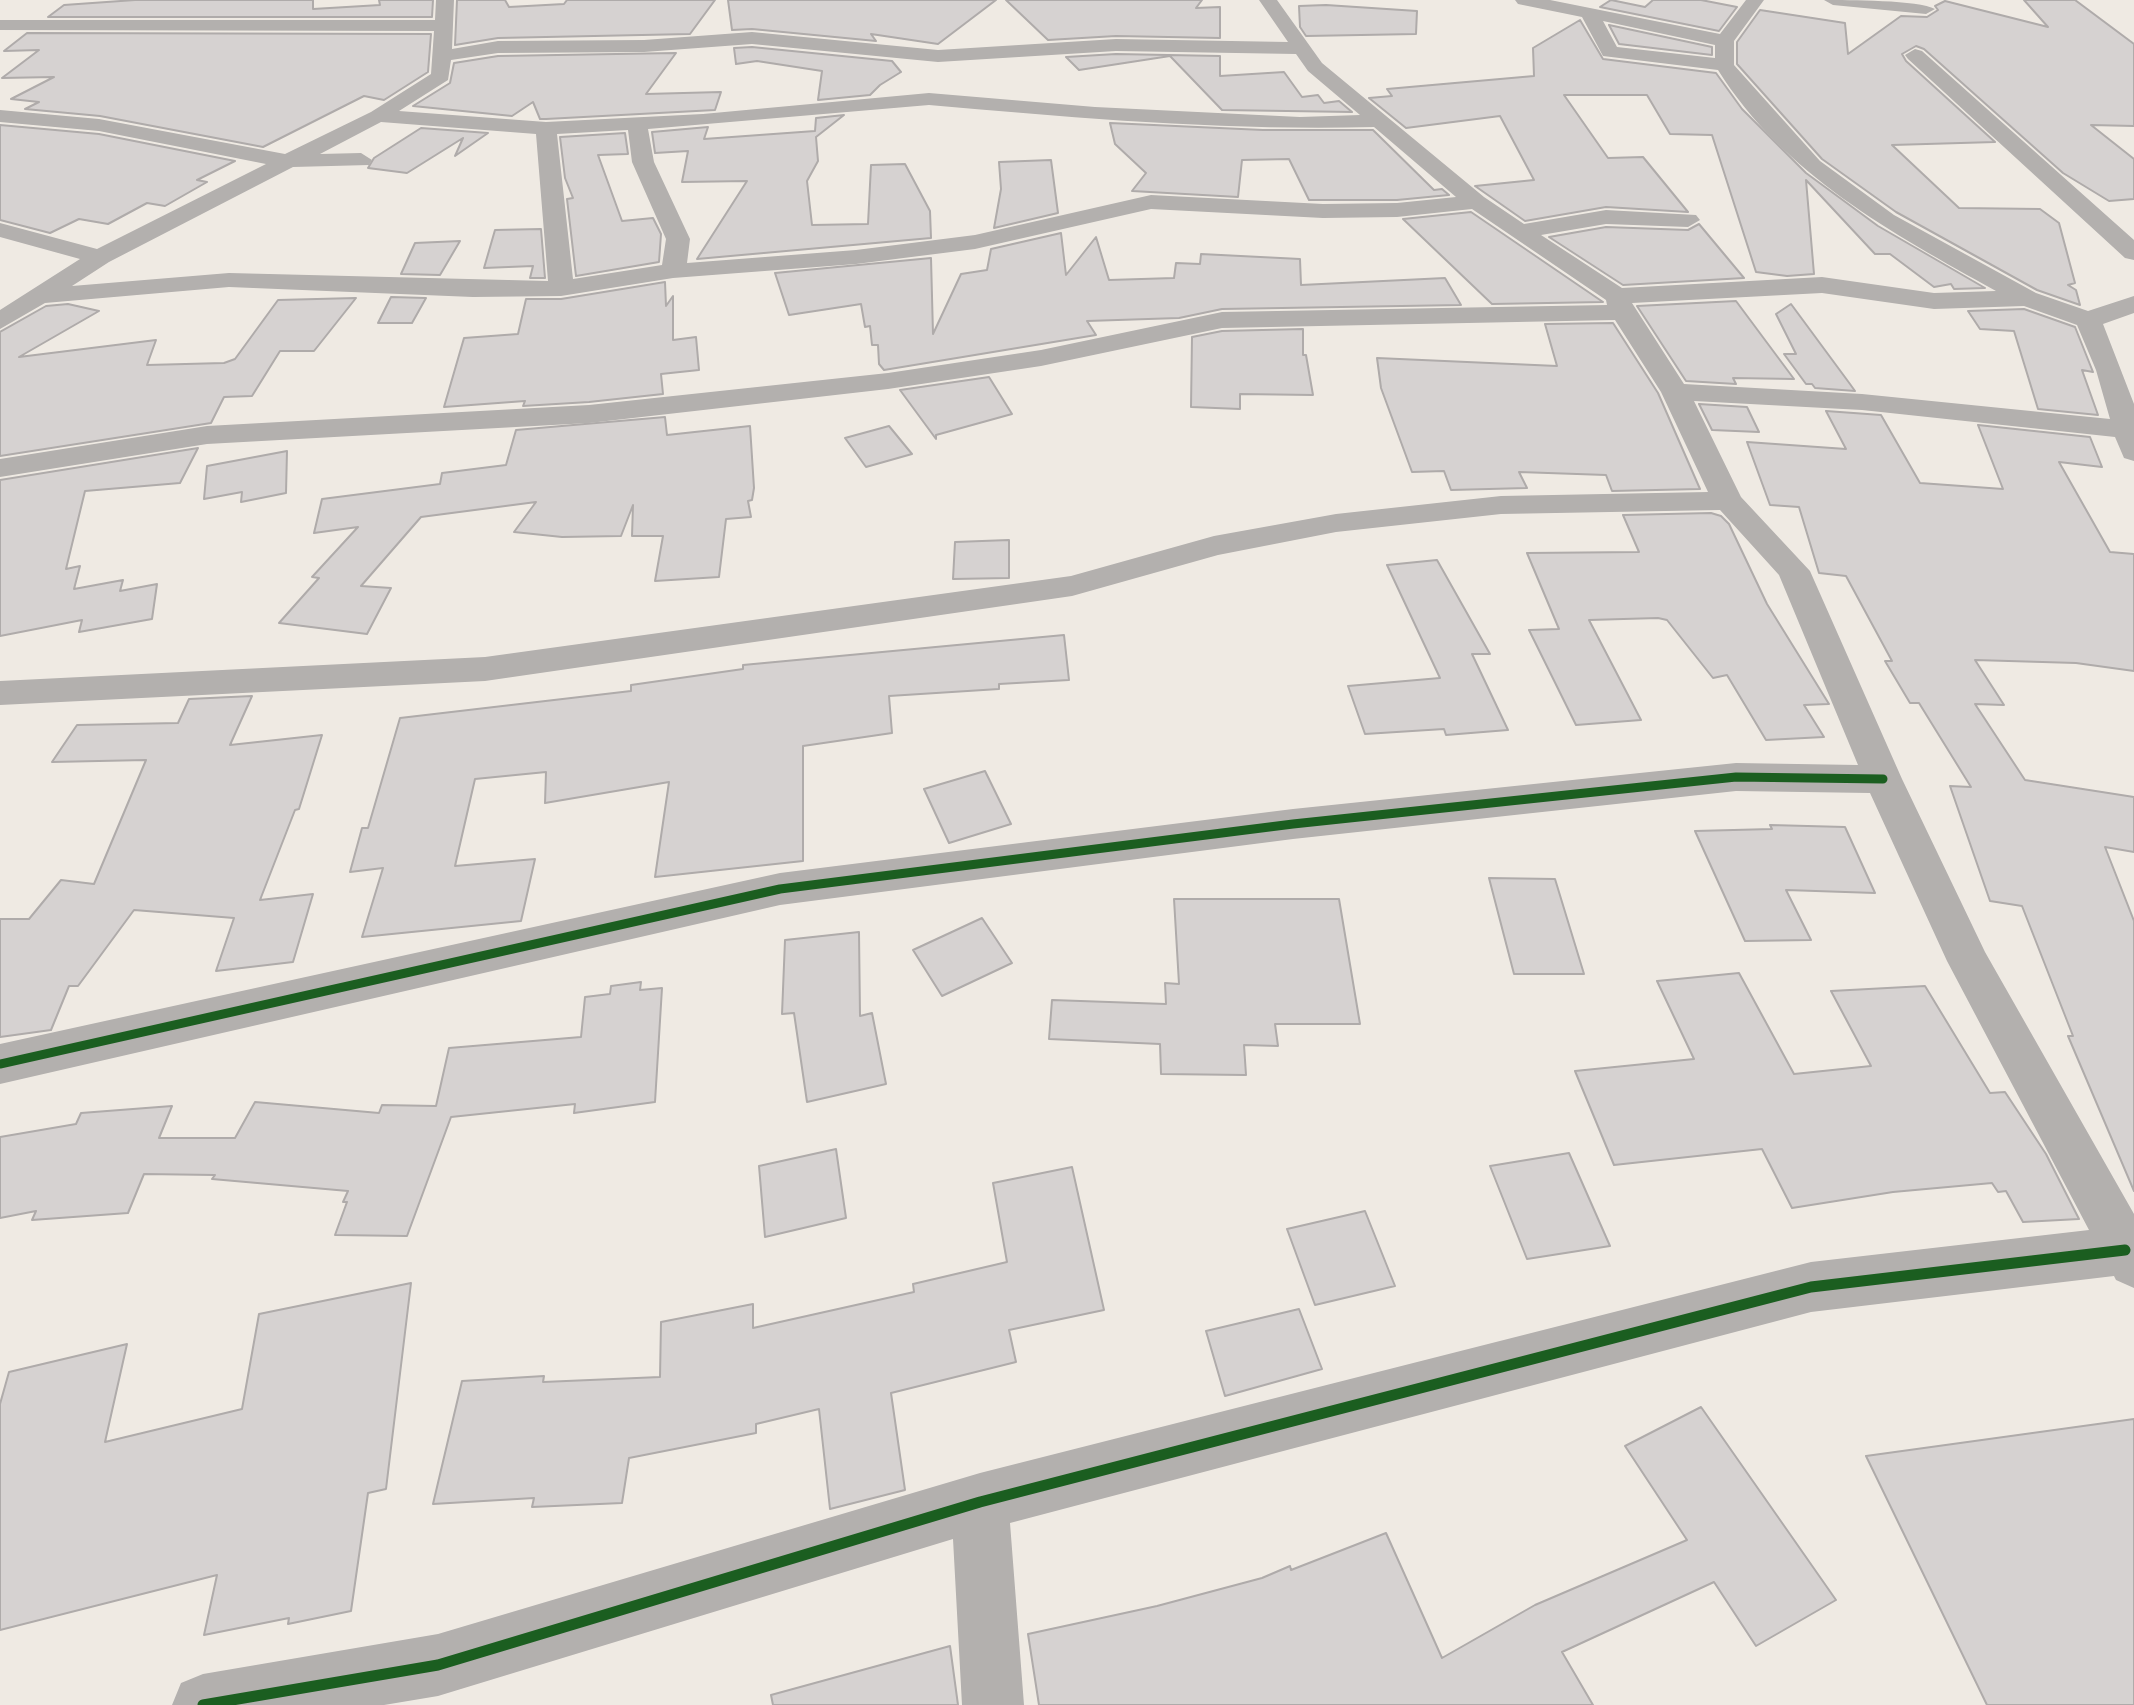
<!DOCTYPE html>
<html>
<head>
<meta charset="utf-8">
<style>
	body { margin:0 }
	canvas { display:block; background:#efeae3 }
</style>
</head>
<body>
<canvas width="2134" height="1705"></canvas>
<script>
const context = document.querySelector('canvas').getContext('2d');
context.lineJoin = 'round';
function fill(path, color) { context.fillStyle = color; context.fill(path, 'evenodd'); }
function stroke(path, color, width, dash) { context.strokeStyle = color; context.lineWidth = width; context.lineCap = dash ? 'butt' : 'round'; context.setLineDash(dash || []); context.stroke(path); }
const building = new Path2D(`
	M135,0H313V9L380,5L379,0H433L432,17H48L64,5Z
	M457,0H505L509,7L564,4L567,0H715L690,34L498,38L455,45Z
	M728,0H996L938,44L871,34L876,41L752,29L732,30Z
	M1006,0H1202L1196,8L1220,7V38L1116,36L1048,40Z
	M1611,0L1645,7L1653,0H1701L1737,7L1719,31L1600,7Z
	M2024,0H2075L2134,44V126L2091,125L2134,159V199L2109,201L2063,173L1924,49L1916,46L1902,54L1906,61L1995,142L1892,145L1959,208L2040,209L2059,223L2075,283L2068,285L2076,290L2080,305L2037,290L1896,212L1822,159L1737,64V42L1760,10L1845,23L1848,54L1901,16L1927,17L1938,10L1935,6L1945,1L2048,27Z
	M1326,5L1417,11L1416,34L1306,36L1300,27L1299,6Z
	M1580,20L1603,59L1716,73L1742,109L1806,173L1878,226L1985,288L1954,289L1951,284L1934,287L1890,254H1875L1806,180L1814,274L1787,276L1756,272L1712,135L1670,134L1647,95H1564L1608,158L1643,157L1688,212L1606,207L1525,221L1475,186L1534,180L1500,116L1406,128L1369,98L1392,96L1387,89L1534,76L1533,48Z
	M1609,25L1712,47V55L1619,44Z
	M27,33L431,34L428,72L384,100L364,96L263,147L100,116L25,109L39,102L11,99L54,77L2,78L39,50L4,51Z
	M752,47L892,61L901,72L880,85L870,95L818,100L822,71L757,61L736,64L734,48Z
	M676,53L646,94L721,92L715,110L546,119H540L533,102L512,116L413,106L450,83L454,63L498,56Z
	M1116,54L1220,56V76L1284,72L1302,97L1318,95L1324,103L1339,101L1352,112L1222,110L1170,56L1079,70L1066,57Z
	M844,115L816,137L818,161L807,181L812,225L868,224L871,165L905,164L930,211L931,238L697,259L747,181L682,182L688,151L655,153L652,132L708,127L704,139L815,131L816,118Z
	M1110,123L1263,130H1373L1434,190L1442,189L1449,195L1397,200H1309L1289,159L1242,160L1238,197L1132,191L1146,173L1115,144Z
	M0,125L99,134L235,161L197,180L207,182L165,206L147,203L108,224L79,219L50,233L0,220Z
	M421,128L488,133L455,156L463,138L407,173L368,168L374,158Z
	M625,133L628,154L598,155L622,221L653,218L661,234L659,262L576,276L567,199L573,198L565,178L560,137Z
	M1051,160L1058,213L994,228L1001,189L999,162Z
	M1471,212L1603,302L1492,304L1403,219Z
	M1699,224L1744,278L1623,285L1549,237L1606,227L1688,230Z
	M541,229L545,278H530L533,266L484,268L495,230Z
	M1061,233L1066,275L1096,237L1109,280L1174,278L1176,263L1200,264L1201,254L1300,259L1301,285L1445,278L1461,305L1222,309L1179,318L1087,321L1096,335L884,370L879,364L878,345H872L870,326L865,327L861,304L789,315L775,273L931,258L933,334L961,274L987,270L991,249Z
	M460,241L440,275L401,274L415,243Z
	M665,282L666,306L673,296V340L696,337L699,370L661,374L663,394L589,402L523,406L525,401L444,407L464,338L518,334L526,299H561Z
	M391,297L426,298L412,323H378Z
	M356,298L314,351H280L252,396L224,397L211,423L0,456V332L46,306L68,304L99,311L19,357L156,340L147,365L224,363L235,359L278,300Z
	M1736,301L1794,379L1733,378L1736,384L1686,381L1637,306Z
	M1791,304L1850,384L1855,391L1815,388L1812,384H1806L1784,354H1796L1776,314Z
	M2024,309L2075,327L2093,372L2082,370L2098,415L2038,409L2014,331L1980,329L1968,311Z
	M1613,323L1658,393L1700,489L1612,491L1606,475L1519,472L1527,488L1451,490L1444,471L1412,472L1381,388L1377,358L1557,366L1545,324Z
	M1303,329V355H1306L1313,395L1240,394V409L1191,407L1192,337L1222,331Z
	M989,377L1012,414L936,435V439L900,390Z
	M1699,404L1747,407L1759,432L1712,430Z
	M1826,411L1881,415L1920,483L2003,489L1978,425L2090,437L2102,467L2059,462L2110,552L2134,554V671L2076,663L1975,660L2004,705L1975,704L2025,780L2134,797V852L2105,847L2134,921V1191L2068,1036H2073L2022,906L1990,901L1950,786L1971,787L1919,703H1910L1885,661H1892L1846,576L1819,573L1799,507L1770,505L1747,442L1846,449Z
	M665,417L667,435L750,426L754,488L752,500L748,501L751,517L726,519L719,577L655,581L663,536H632L633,505L621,536L562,537L514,532L536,502L421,517L361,586L391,588L367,634L279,623L319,578L312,577L358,527L314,533L322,499L440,484L442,473L506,465L516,430Z
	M889,426L912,454L866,467L845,438Z
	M198,448L180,483L85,491L66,569L80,566L74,589L123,580L120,591L157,584L152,619L79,632L82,620L0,636V480Z
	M287,451L286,493L241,502L242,492L204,499L207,466Z
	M1711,513L1721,516L1729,524L1767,604L1829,704L1804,705L1824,737L1766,740L1727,675L1713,678L1667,620L1658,618L1589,620L1641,720L1576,725L1529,630L1559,629L1527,553L1639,552L1623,515Z
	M1009,540V578L953,579L955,542Z
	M1437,560L1490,654H1472L1508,730L1446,735L1444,729L1365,734L1348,686L1440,678L1387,565Z
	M1064,635L1069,680L999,684V689L889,696L892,733L803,746V861L655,877L669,782L545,803L546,772L475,779L455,866L535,859L521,921L362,937L383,868L350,872L362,828H368L400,718L631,691V685L743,669V665Z
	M252,696L230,745L322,735L299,809L295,810L260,900L313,894L293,962L216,971L234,918L134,910L78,986H69L51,1030L0,1037V919H29L61,880L94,884L146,760L52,762L77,725L178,723L189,699Z
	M985,771L1011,824L949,843L924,789Z
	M1770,825L1845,827L1875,893L1786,890L1811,940L1745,941L1695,831L1772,829Z
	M1489,878L1555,879L1584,974H1514Z
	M1174,899H1339L1360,1024H1275L1278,1046L1244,1045L1246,1075L1161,1074L1160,1044L1049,1039L1052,1000L1166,1004L1165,983L1179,984Z
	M982,918L1012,963L942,996L913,950Z
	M859,932L860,1016L872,1013L886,1084L807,1102L794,1013L782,1014L785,940Z
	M1739,973L1794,1074L1871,1066L1831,991L1925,986L1990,1093L2005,1092L2046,1154L2079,1219L2023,1222L2006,1191L1998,1192L1992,1183L1893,1192L1792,1208L1762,1149L1614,1165L1575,1071L1694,1059L1657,981Z
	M641,982L640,990L662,988L655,1102L574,1113L575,1104L451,1117L407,1236L335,1235L347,1202H343L348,1191L212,1179L215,1175L144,1174L128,1213L32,1220L36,1211L0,1218V1137L76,1124L81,1113L172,1106L159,1138H235L255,1102L379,1113L382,1105L436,1106L449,1048L581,1037L585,997L610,994L611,986Z
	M836,1149L846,1218L765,1237L759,1166Z
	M1569,1153L1610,1246L1527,1259L1490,1166Z
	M1072,1167L1104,1310L1009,1330L1016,1362L891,1393L905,1490L830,1509L819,1409L756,1424V1433L629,1458L622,1503L532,1507L534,1498L433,1504L462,1381L544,1376L543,1382L660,1377L661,1322L753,1304V1328L914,1292L913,1284L1007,1262L993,1183Z
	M1365,1211L1395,1286L1315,1305L1287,1229Z
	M411,1283L386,1489L368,1493L351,1611L288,1624L289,1618L204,1635L217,1575L0,1630V1404L9,1372L127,1344L105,1442L242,1409L259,1314Z
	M1299,1309L1322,1369L1225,1396L1206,1331Z
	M1701,1407L1836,1600L1756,1646L1714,1582L1562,1652L1593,1705H1039L1028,1634L1157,1606L1262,1578L1290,1566L1291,1570L1386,1533L1442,1658L1535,1605L1687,1540L1625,1446Z
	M2134,1419V1705H1987L1866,1456Z
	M950,1646L958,1705H773L771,1695Z`);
const street = new Path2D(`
	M436,0H454L452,49L498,41L644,40L752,32L938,50L1116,39L1288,42L1259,0H1277L1322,63L1484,197L1524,224L1606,210L1696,215L1700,220L1688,227L1606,224L1541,235L1622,288L1822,277L1934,293L1996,291C1892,233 1784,175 1718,70L1603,56L1582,17L1518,4L1515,0H1550L1720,34L1746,0H1764L1734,41V65L1820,161L1894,215L2036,293L2088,311L2134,296V313L2103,324L2134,404V461L2124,458L2115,437L1862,410L1694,401L1741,497L1810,571L1902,779L1985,952L2134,1214V1288L2116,1280L2114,1276L1811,1312L1010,1523L1024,1705H962L953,1539L438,1696L384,1705H172L181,1683L203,1674L438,1634L980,1473L1811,1262L2089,1230L1947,961L1870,793L1736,791L1293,839L780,905L0,1084V1044L780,873L1293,809L1736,763L1858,765L1779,575L1720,510L1501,514L1336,532L1218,555L1072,596L485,681L0,705V681L485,657L1071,576L1214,536L1336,514L1501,496L1708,492L1661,392L1615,320L1222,328L1041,366L888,389L589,423L207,444L0,477V459L207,426L589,405L888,373L1041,350L1222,312L1607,305L1606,300L1472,209L1397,217L1323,218L1151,209L975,249L856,264L673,278L561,296L473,297L229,287L45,303L0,329V310L80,259L0,237V223L97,249L266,164L99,131L0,122V110L99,119L285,154L371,112L431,74L434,31L0,30V20H435ZM1603,21L1715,45V58L1617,47ZM752,44L938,62L1116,51L1296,54L1308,71L1360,115L1300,117L1095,107L929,93L703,114L546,122L399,111L448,80L451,60L498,53L644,52ZM929,105C1077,118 1226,131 1374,127L1456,197L1397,203L1323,204L1151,195L975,235L856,250L687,263L690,239L654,162L648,129ZM381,122L536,134L548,281L229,273L72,286L109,262L293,167L369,165L372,160L361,153L320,154ZM628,130L632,162L666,239L662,265L573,279L557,134ZM1822,293L1934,309L2024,306L2077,325L2096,370L2110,419L1862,394L1684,384L1632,303Z
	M1824,0C1848,0 1919,0 1935,9L1926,14L1833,5Z
	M1915,49L1922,51L2134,240V260L2125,258L1908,59L1905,55Z`);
const cyclewayFar1 = new Path2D(`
	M0,1064L780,889L1293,824L1736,777L1883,779`);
const cycleway = new Path2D(`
	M203,1705L438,1665L980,1502L1811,1287L2125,1250`);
fill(building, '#d6d2d1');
stroke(building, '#afabaa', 2);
fill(street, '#b3b0ae');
stroke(cyclewayFar1, '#1b5e20', 9);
stroke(cycleway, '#1b5e20', 11);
</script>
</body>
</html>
